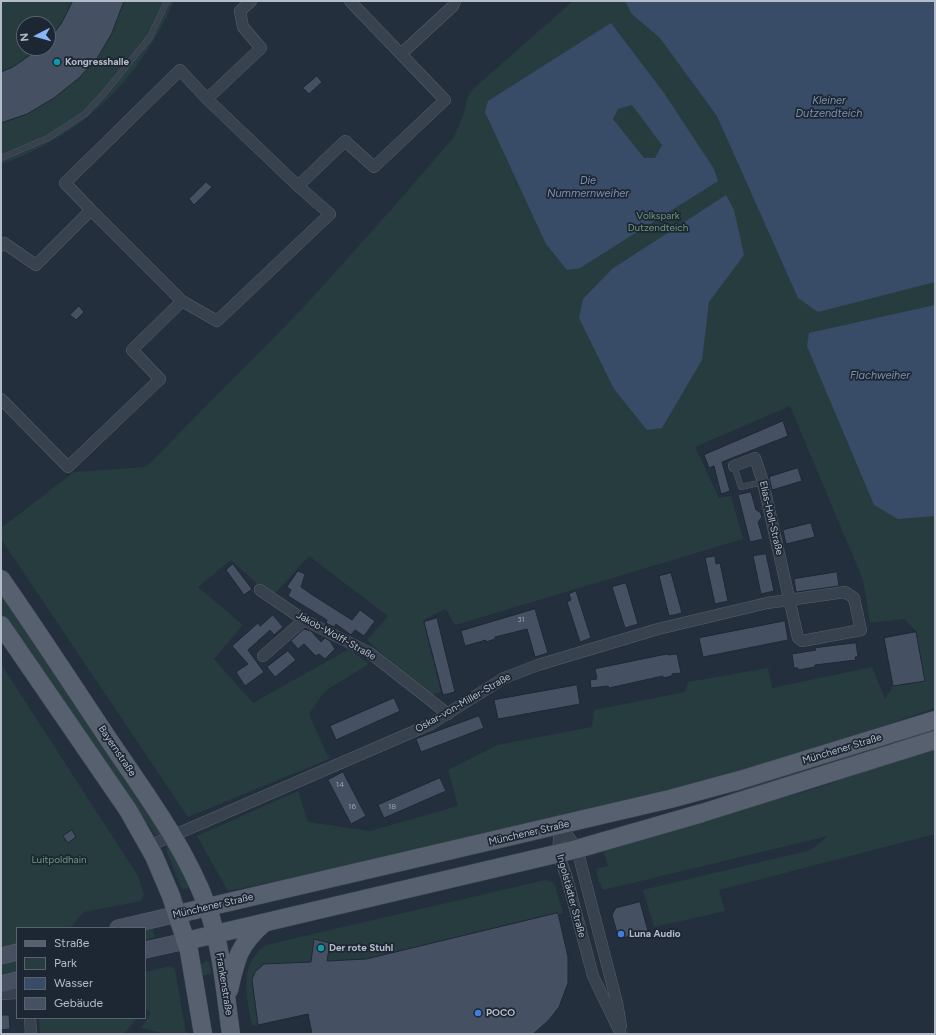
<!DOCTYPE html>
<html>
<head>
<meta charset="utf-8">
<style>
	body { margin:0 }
	#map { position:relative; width:936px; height:1035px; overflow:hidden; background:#242f3e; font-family:Figtree,sans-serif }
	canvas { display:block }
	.frame { position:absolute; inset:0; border:2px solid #b4bcc9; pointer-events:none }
	.legend { position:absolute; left:16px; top:927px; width:130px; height:92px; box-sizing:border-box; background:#1d2633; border:1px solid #59626f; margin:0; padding:5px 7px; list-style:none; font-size:12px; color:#b4bcc9 }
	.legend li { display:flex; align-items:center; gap:8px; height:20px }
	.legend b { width:20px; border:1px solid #59626f }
	.north { position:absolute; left:16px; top:16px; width:40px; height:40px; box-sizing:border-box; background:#1d2633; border:1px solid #59626f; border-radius:50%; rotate:264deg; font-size:11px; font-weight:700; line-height:16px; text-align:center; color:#b4bcc9 }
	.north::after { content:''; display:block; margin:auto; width:14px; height:18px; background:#8ab4f8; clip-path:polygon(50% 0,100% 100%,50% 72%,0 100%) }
</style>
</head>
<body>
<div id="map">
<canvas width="936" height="1035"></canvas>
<div class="frame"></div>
<ul class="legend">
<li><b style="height:5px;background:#56606e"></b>Straße</li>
<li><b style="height:11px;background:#263c3f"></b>Park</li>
<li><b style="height:11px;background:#394c67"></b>Wasser</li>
<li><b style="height:11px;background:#455162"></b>Gebäude</li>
</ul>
<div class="north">N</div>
</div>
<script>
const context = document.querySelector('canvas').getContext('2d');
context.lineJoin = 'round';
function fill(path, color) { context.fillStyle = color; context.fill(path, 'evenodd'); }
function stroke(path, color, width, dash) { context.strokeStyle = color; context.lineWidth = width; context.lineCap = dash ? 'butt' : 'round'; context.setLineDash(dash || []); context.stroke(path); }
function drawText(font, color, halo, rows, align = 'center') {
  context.font = font + ' Figtree,sans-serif'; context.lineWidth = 3.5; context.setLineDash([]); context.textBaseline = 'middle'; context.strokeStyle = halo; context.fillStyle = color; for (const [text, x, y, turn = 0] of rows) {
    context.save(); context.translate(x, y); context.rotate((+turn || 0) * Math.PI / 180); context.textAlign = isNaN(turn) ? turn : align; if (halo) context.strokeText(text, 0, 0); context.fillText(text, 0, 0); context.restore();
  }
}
const green = new Path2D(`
	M1,1H174C139,80 83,136 1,164ZM24,24H48V48H24Z
	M573,1H935V708L757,770L426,850L228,891L197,836L298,791L308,822L370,831L458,806L448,770L497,745L592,727L594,710L685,692L688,682L768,668L772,688L872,667L885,699L893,686L925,681L916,631L904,619L870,623L863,580L790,406L695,447L719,498L731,496L743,539L455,625L446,609L423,620L441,692L429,695L367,640L388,616L309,556L272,597L231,560L198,587L243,625L214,659L253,703L349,649L369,664L325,691L309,714L329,759L188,817L1,539V528L74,472L146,467L302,309L390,211L454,137L464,113L467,98L473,89Z
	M1,590L162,833L160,835H155L153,832L128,796L77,728L1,615Z
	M1,664L138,876L144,894L141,901L84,912L70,928H17V944L1,949Z
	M935,725V736L711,802L751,784Z
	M935,747V834L719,890L725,911L654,927L643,890L811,850L828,836L603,890L598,879L596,869L608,866L603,850L783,797L804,792L830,784L858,770Z
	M167,846H170L189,888L182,889L166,850Z
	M545,880L552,882L555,885L563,913L366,959L264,964L255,972L252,980L258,1025L252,1026C247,997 237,965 266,945Z
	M152,927L155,937L145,940V929Z
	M17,958V971L1,977V962Z
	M209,961L212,974L200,976L199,964Z
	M170,966L175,969L186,1034H166L141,1028L151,1013L145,1008V972Z
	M39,1018H137L124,1034H40Z`);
const water = new Path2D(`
	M625,1H935V282L818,312L798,298L717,116L660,38L632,14Z
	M611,23L664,93L714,169L718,181L580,268L567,270L546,244L485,112L488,101ZM632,105L662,145L655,158H644L613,119L618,109Z
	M726,195L734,210L744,255L709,302L702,360L662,428L647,430L614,389L579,318L583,299L612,269Z
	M935,305V516L898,519L874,505L807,346L809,333Z`);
const building = new Path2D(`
	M73,1H124L112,33L98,57L79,78L54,98L27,114L1,123V72L13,67L40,48H48V41L61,24Z
	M317,76L322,82L309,94L303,88Z
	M206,182L212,187L194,205L189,199Z
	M79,306L84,312L76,320L70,315Z
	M783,421L788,436L722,462L730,491L721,494L714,466L709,468L704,455Z
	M798,468L802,481L772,490L769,477Z
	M751,492L756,510L760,512L762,517L758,522L763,539L750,542L738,495Z
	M811,523L815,537L786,544L783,530Z
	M766,554L774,591L761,594L753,556Z
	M715,556L716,564L720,563L728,601L715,604L705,558Z
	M233,564L252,589L244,595L226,570Z
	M298,571L305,574L301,587L311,594L352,620L360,610L375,621L364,636L355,630L351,635L336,624L334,627L326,623L327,620L288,596L291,590L287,587Z
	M837,572L839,586L796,592L794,579Z
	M671,573L682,613L669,616L659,576Z
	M626,583L638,624L625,628L612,587Z
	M576,591L591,638L580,642L567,602L571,600L569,594Z
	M535,609L548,653L535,657L527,629L495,637V639L486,642V640L465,646L461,631Z
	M273,615L283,627L274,635L270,630L248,650L264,672L245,686L236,672L248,664L232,646L258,623L260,626Z
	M437,618L455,692L443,695L424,622Z
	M785,621L788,640L703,657L699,638Z
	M304,629L311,631L321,642L325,638L330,641L335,649L325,659L319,654L316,656L304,644L298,649L291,641Z
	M916,632L925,681L893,686L884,638Z
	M856,643L858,657H855L856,660L815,665V667L798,670V668H794L792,654L816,650L815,648Z
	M288,651L296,660L275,677L267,667Z
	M668,654V655L677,654L681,673L672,674V676L663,678V676L609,688L608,686L591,688L590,680L597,679L595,669Z
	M577,685L580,704L498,719L494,700Z
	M394,698L400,711L336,740L330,726Z
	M479,716L484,728L421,752L416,739Z
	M343,772L366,816L351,824L328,780Z
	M440,778L446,791L384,818L378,805Z
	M72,830L76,837L68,843L63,836Z
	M640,902L648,931L619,939L612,915L614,911L616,908Z
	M558,913L568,957V983L559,1007L548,1021L533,1034H312L308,1014L258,1025L252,980L255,972L264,964L311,962L314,939L330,943L327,961L366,959Z
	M1,1015H9L10,1029L1,1030Z`);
const lane = new Path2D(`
	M1,158L48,138L85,114L106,91L150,37L167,1
	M734,466L741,487L763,482`);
const street = new Path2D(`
	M401,54L453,6L455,1
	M207,99L298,186
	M91,210L182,301
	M1,246L4,243L36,265L91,210L65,183L180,70L207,99L261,48L243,27L240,11L251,1
	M1,399L68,467L160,379L132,350L182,301L217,321L330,214L298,186L345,141L374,167L445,100L350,1
	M260,590L304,620L370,653L448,714
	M263,656L304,620
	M560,825L558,854L566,875L593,976L621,1034
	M560,825L577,849L617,1003L621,1026
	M149,846L431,724L504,678L538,665L658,629L767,603L845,592L854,598L861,630L802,641L798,638L763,482L755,458L734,466
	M1,994L17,993
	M30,1018L31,1034`);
const secondary = new Path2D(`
	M118,928L178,914
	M145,950L186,941
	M1,956L17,952
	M1,984L17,980`);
const primary = new Path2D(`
	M1,579C38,632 73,686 109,740C145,793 184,845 207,906C222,947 225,992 231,1034
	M1,625L128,810L154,856L171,896L189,951L203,1034
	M178,914L670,799L740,780L935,720
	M186,941L577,849L702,813L935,740
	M229,990C236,959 239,944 264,923`);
const markers = [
	[57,62,4,"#0f9aa8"],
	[621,934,4,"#3f7fe0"],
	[321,948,4,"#0f9aa8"],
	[478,1013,4,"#3f7fe0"]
];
const numberNames = [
	["31",521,620],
	["14",340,785],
	["16",352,807],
	["18",392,807]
];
const poiNames = [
	["Kongresshalle",65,62],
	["Luna Audio",629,934],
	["Der rote Stuhl",329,948],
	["POCO",486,1013]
];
const parkNames = [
	["Volkspark",658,216],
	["Dutzendteich",658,228],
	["Luitpoldhain",59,860]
];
const streetNames = [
	["Elias-Holl-Straße",771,518,77],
	["Jakob-Wolff-Straße",336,636,29],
	["Oskar-von-Miller-Straße",463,703,-30],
	["Münchener Straße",842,749,-17],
	["Bayernstraße",117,751,56],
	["Münchener Straße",529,833,-13],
	["Ingolstädter Straße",571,896,75],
	["Münchener Straße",213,906,-13],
	["Frankenstraße",224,984,81]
];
const waterNames = [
	["Kleiner",829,101],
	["Dutzendteich",829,114],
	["Die",588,181],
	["Nummernweiher",588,194],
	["Flachweiher",880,376]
];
fill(green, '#263c3f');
fill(water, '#394c67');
fill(building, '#455162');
stroke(building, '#1f2835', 1);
stroke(lane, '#565f6c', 6);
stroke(street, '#565f6c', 12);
stroke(secondary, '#565f6c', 17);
stroke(primary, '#414a57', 19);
stroke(lane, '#38414e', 5.5);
stroke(street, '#38414e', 11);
stroke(secondary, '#465061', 16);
stroke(primary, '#56606e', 18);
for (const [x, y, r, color] of markers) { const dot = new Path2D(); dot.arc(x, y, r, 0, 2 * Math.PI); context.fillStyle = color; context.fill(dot); stroke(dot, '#1d2633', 1.5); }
drawText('8px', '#98a1af', null, numberNames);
drawText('bold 10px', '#b4bcc9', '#1d2633', poiNames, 'left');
drawText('10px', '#6b9a76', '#1d2633', parkNames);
drawText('10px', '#b4bcc9', '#1d2633', streetNames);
drawText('italic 11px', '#7c92b1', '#1d2633', waterNames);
</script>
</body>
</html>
